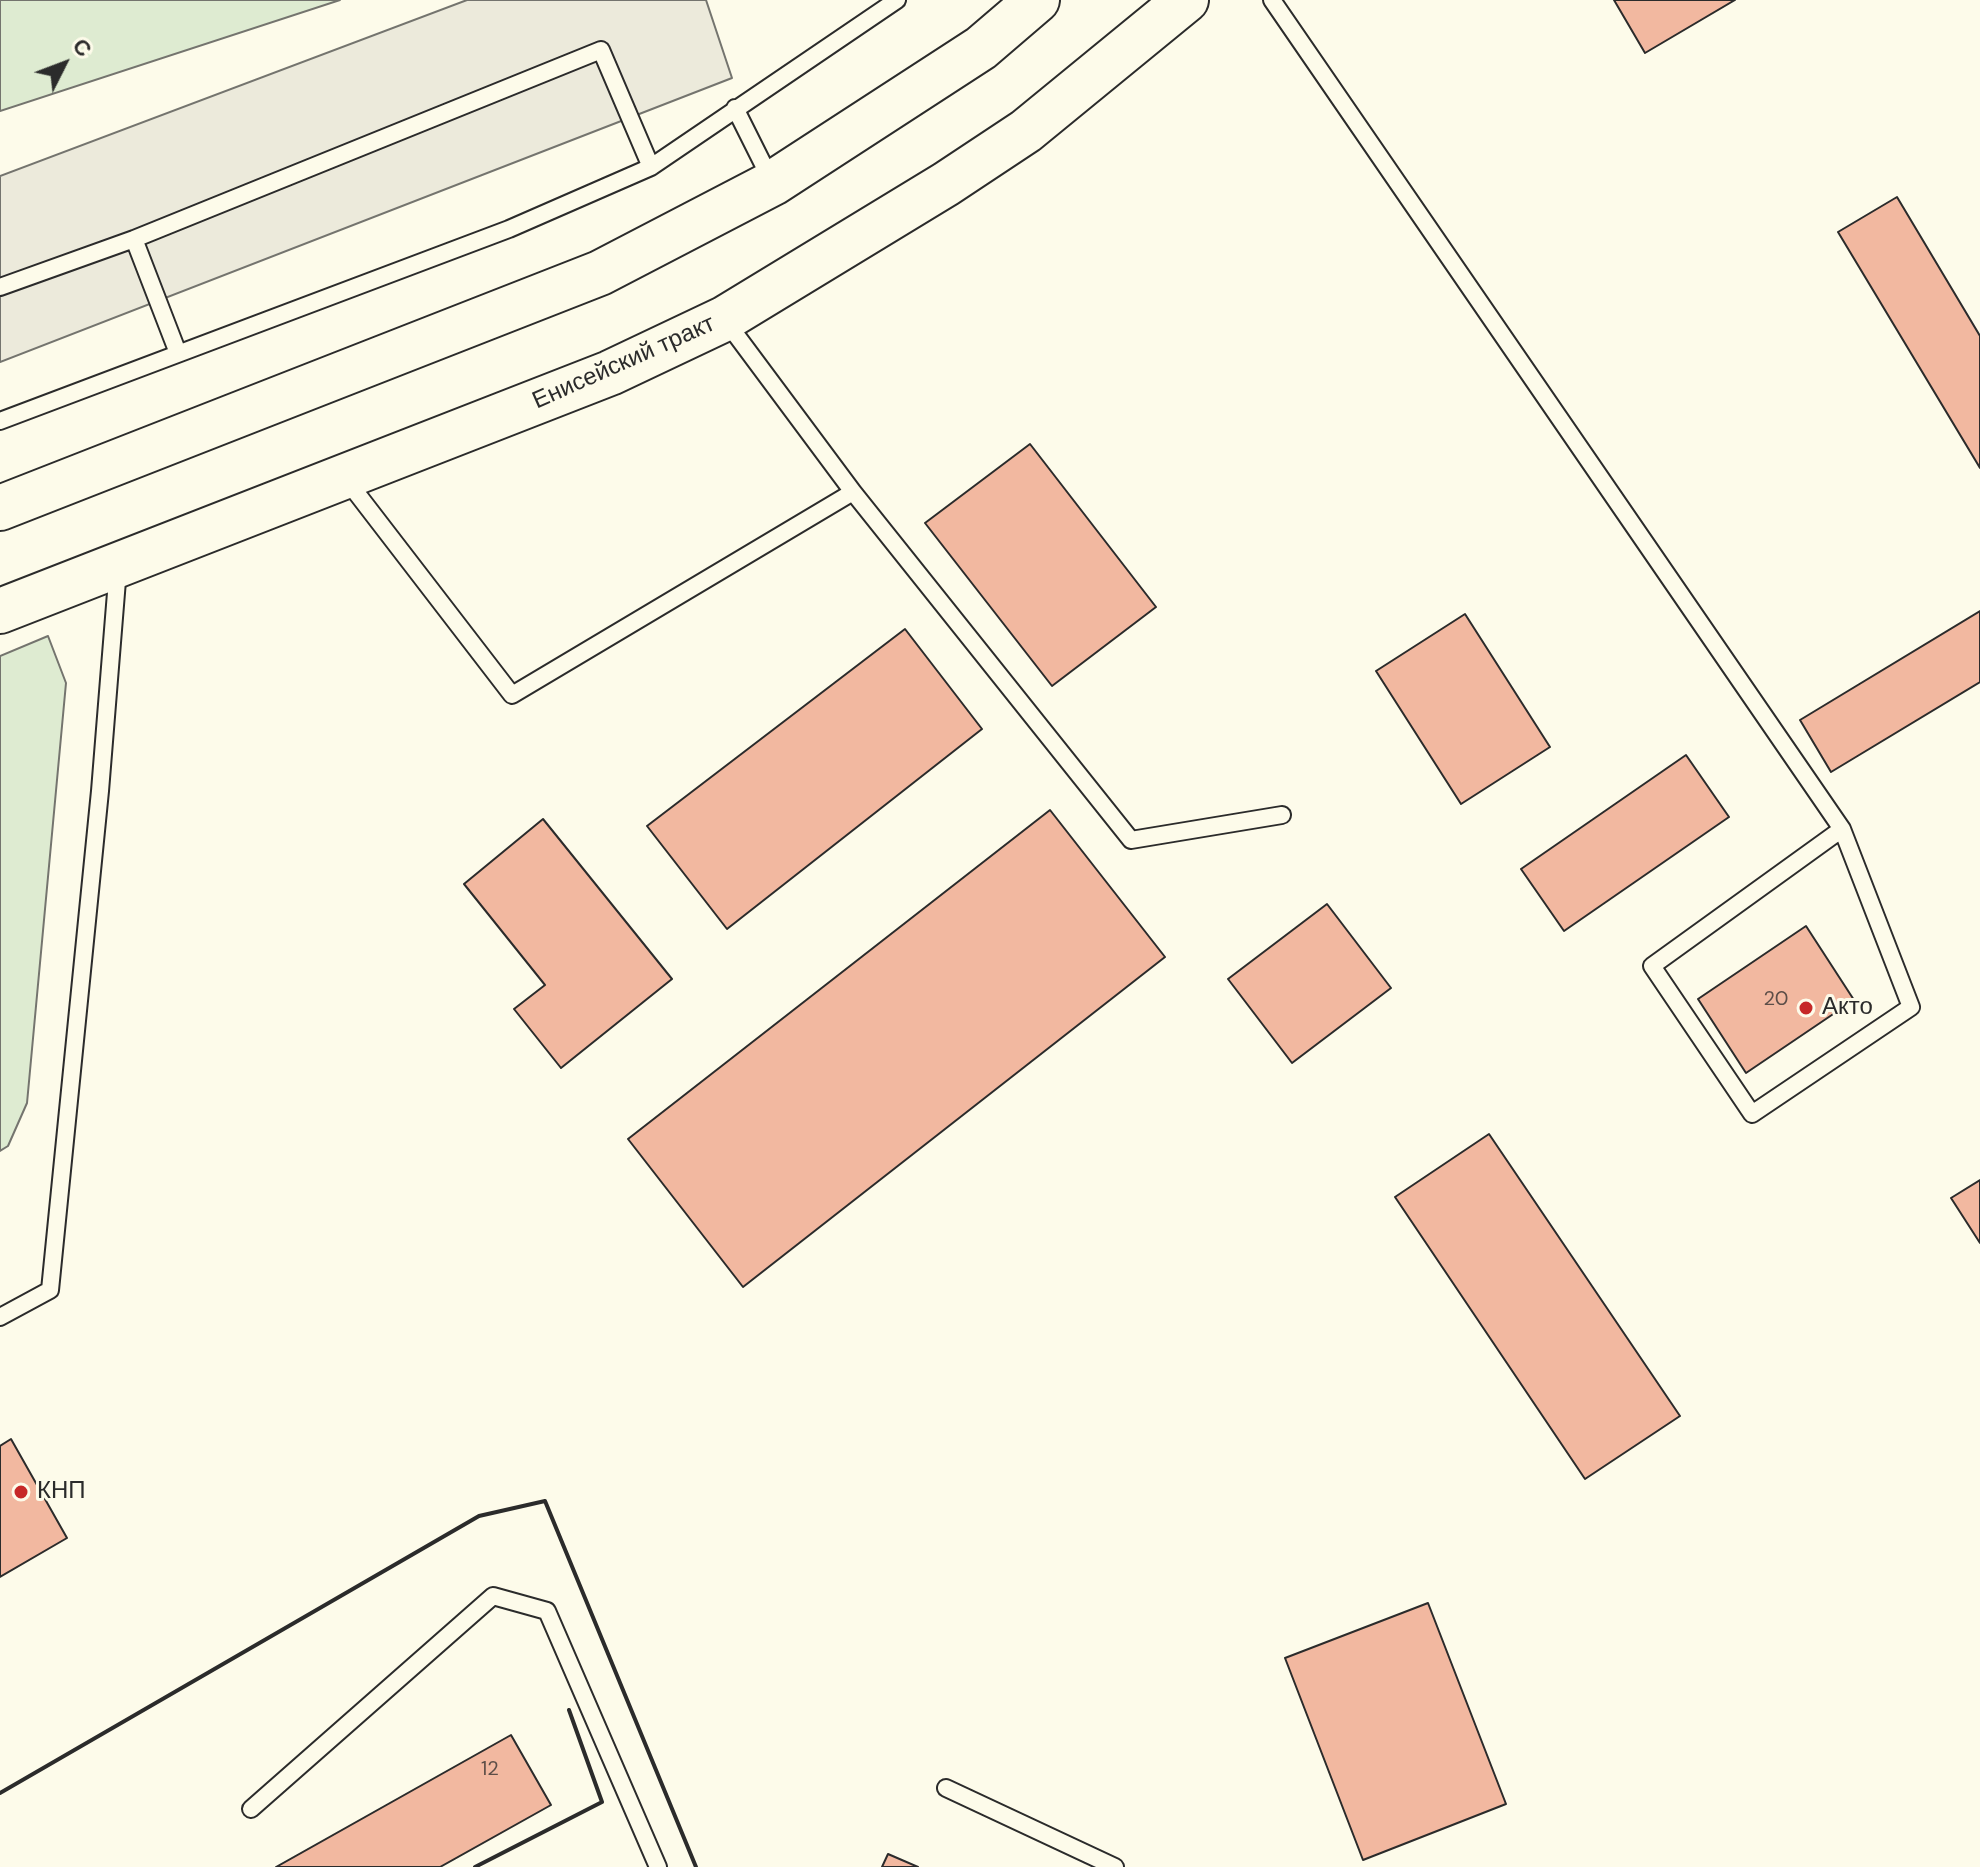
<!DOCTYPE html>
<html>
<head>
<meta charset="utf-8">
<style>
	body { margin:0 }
	#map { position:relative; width:1980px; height:1867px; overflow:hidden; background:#fdfbea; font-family:"DM Sans",sans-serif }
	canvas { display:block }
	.north { position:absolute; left:24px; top:24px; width:80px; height:80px; -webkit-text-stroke:6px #fdfbea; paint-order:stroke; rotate:48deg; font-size:22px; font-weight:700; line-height:32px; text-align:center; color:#2b2b2b }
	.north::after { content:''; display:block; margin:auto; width:28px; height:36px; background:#2b2b2b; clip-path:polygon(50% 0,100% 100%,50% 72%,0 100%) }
</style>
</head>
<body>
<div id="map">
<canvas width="1980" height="1867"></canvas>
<div class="north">С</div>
</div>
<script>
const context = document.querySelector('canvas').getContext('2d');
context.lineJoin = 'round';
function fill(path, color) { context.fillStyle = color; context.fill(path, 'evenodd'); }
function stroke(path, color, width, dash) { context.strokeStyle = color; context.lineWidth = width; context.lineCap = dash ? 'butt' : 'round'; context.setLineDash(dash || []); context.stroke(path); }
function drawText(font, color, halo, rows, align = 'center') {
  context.font = font + ' "DM Sans",sans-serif'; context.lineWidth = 6; context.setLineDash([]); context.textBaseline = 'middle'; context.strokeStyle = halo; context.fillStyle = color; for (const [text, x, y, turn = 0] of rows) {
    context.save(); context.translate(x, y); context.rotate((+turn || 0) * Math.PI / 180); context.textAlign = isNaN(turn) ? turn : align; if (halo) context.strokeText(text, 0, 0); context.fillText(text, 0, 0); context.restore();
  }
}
const green = new Path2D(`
	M0,0H340L0,111Z
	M48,636L66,683L27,1103L8,1146L0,1151V656Z`);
const parking = new Path2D(`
	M467,0H706L732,78L0,362V176Z`);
const building = new Path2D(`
	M1614,0H1735L1645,53Z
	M1897,197L1980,336V468L1838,232Z
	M1030,444L1156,607L1052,686L925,523Z
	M1980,611V682L1831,772L1800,720Z
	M1465,614L1550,747L1461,804L1376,671Z
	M905,629L982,729L727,929L647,826Z
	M1686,755L1729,817L1564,931L1521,869Z
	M1050,810L1165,957L743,1287L628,1139Z
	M543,819L672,979L561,1068L514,1009L545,985L464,884Z
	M1327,904L1391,988L1292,1063L1228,979Z
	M1806,926L1854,1000L1746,1073L1698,999Z
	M1489,1134L1680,1416L1585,1479L1395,1197Z
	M1980,1180V1243L1951,1198Z
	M11,1439L67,1538L0,1577V1446Z
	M1428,1603L1506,1804L1363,1860L1285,1658Z
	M511,1735L551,1805L440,1867H276Z
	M888,1854L918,1867H882Z`);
const lane = new Path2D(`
	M1272,0L1842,829L1911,1007L1752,1114L1652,966L1842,829
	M735,108L772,182
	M134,239L178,353
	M0,287L134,239L601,50L651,167
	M0,421L509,229L651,167L897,0
	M345,478L512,695L853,492L725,320
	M853,492L1131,840L1282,815
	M0,1317L50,1290L100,791L118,568
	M946,1788L1115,1867
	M251,1809L493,1596L547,1611L658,1867`);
const primary = new Path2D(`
	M0,508L600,273L773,183L981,48L1037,0
	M0,611L610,373L724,319L946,184L1026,131L1186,0`);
const wall = new Path2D(`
	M0,1793L479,1516L545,1501L696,1867
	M475,1867L602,1802L569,1710`);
const markers = [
	[1806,1008,8,"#c62828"],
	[21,1492,8,"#c62828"]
];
const numberNames = [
	["20",1776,1000],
	["12",490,1770]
];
const streetNames = [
	["Енисейский тракт",624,363,-24]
];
const poiNames = [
	["Акто",1822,1008],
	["КНП",37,1492]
];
fill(green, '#deebd1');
stroke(green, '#74746e', 2);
fill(parking, '#eceadb');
stroke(parking, '#74746e', 2);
fill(building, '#f2b8a0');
stroke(building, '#2b2b2b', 2);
stroke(lane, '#2b2b2b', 20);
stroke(primary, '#2b2b2b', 48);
stroke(lane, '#fdfbea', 16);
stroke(primary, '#fdfbea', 44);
stroke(wall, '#2b2b2b', 4);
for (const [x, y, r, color] of markers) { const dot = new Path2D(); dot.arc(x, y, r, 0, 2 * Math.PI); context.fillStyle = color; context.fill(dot); stroke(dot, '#fdfbea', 3); }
drawText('20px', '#5d4e48', null, numberNames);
drawText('24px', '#2b2b2b', '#fdfbea', streetNames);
drawText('24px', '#2b2b2b', '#fdfbea', poiNames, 'left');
</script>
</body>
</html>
